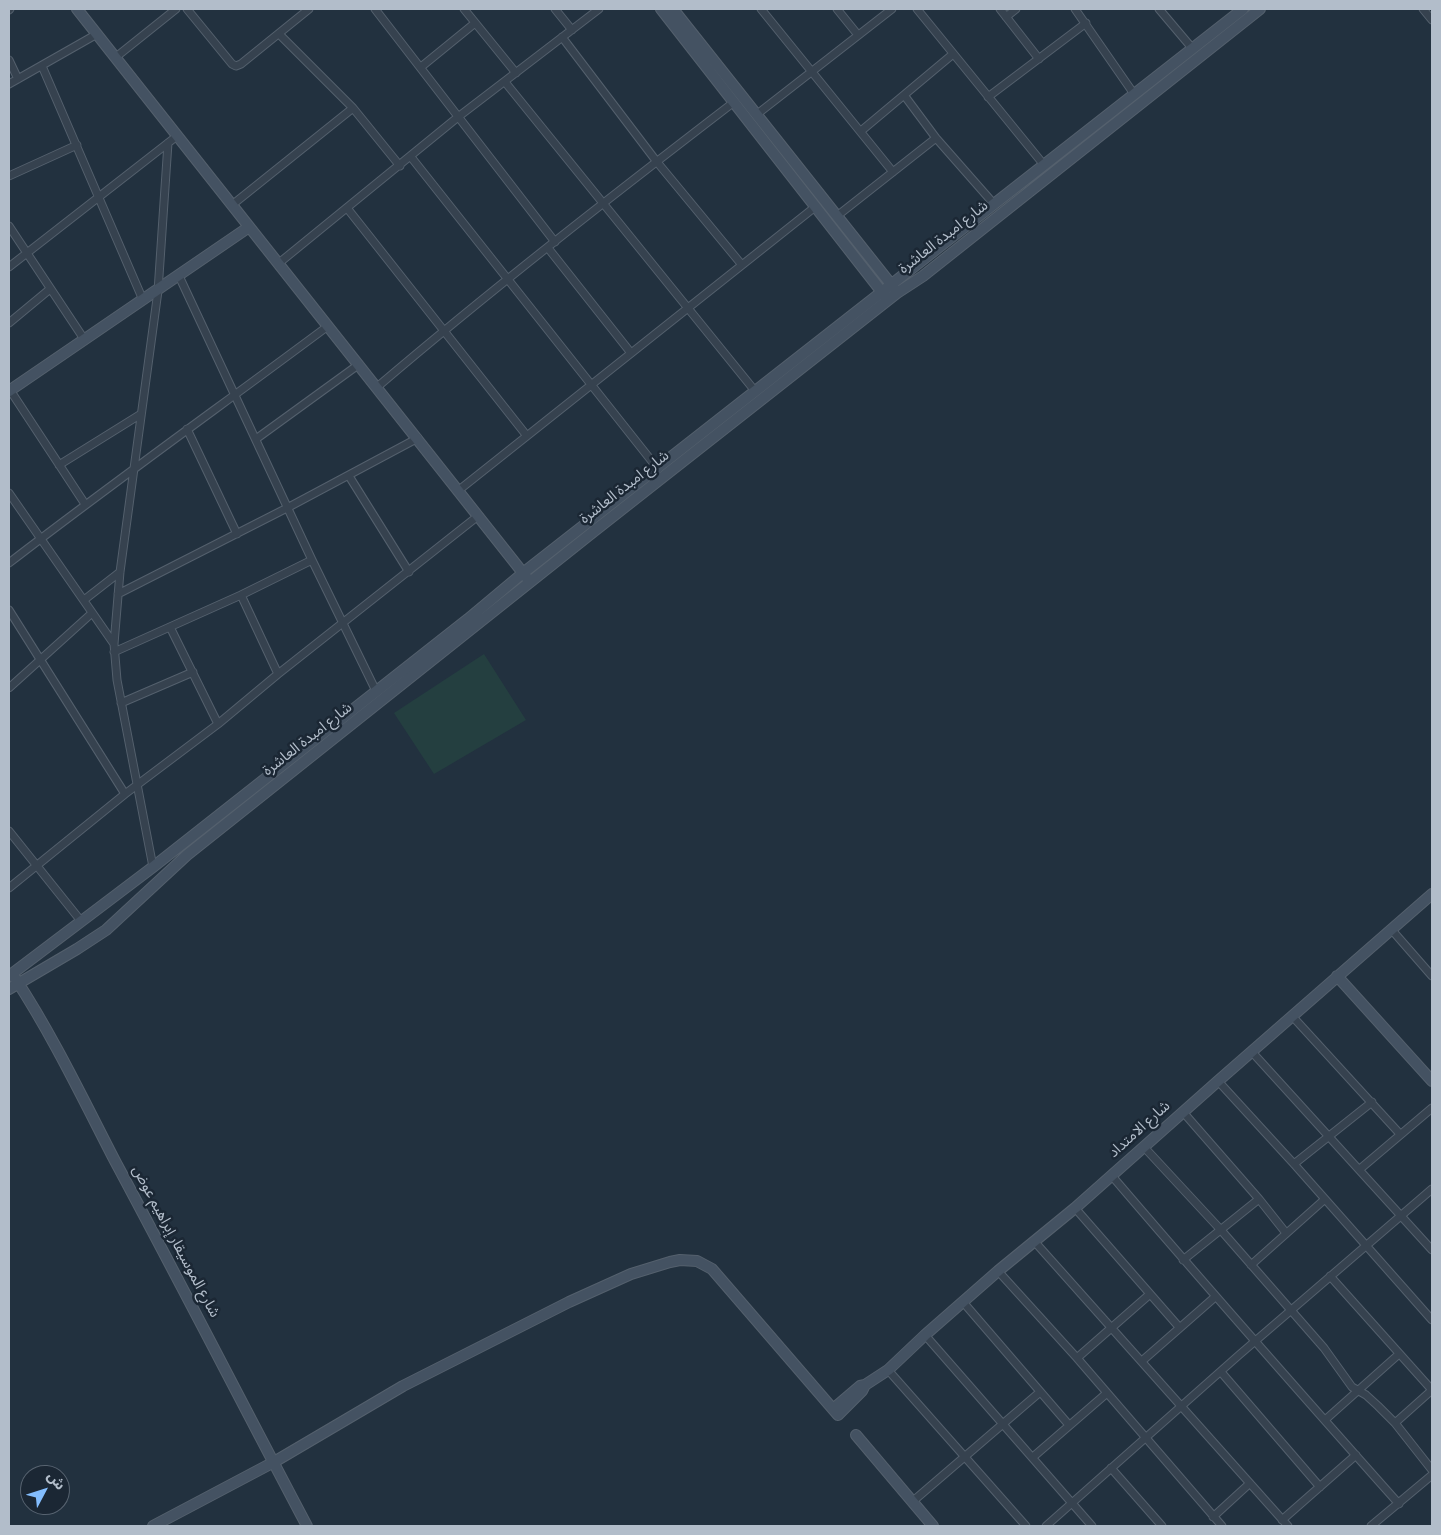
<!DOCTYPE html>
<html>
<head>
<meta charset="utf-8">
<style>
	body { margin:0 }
	#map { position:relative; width:1441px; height:1535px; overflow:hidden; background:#22313f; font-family:"Source Sans 3","Noto Sans Arabic",sans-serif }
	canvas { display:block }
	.frame { position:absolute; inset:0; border:10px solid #b2bdca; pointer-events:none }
	.north { position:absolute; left:20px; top:1465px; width:50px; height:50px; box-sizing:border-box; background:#1b2734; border:1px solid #576370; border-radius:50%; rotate:50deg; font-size:14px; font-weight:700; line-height:20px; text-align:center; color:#b2bdca }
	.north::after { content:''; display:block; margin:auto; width:18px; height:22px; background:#83bdfe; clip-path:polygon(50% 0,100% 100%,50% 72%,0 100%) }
</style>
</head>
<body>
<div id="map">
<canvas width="1441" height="1535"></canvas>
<div class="frame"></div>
<div class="north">ش</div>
</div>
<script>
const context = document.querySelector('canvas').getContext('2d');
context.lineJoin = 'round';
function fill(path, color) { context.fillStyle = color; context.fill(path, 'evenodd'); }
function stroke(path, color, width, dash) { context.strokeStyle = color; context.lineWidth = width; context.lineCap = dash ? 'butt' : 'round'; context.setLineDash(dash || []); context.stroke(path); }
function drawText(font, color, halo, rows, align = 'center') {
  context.font = font + ' "Source Sans 3","Noto Sans Arabic",sans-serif'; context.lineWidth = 5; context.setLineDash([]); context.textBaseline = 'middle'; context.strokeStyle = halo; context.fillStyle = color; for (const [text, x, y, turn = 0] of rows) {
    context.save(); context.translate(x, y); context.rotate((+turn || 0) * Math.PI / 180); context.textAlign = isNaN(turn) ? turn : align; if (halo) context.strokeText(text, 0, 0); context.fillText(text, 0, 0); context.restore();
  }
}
const green = new Path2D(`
	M484,654L526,720L434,774L394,713Z`);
const street = new Path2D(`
	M187,9L232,64L236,66L241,64L309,9
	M375,9L555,242
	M464,9L516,73
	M555,9L572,30
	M761,9L893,172
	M837,9L858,35
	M917,9L1044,165
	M1000,9L1039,59
	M1075,9L1134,94
	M1159,9L1192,48
	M1423,9L1432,20
	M9,10L10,9
	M1006,17L1016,9
	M279,34L353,108L400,166
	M562,37L657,162L742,265
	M116,57L176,9
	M9,60L18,79
	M42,66L143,300
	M421,67L475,23
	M505,82L755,391
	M9,84L97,34
	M904,95L936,138L994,204
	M988,97L1086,23
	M756,115L892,9
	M861,131L953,54
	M411,157L658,469
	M9,176L77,145
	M232,205L353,108
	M347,208L527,436
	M837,216L936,138
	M9,226L84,339
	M548,248L631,353
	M279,263L458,117L599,9
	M9,267L177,136
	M179,276L312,560L376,691
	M9,323L50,289
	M376,388C492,289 613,195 734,102
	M10,390L85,504
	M187,429L237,534
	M256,439L358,365
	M59,465L141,414
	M349,476L409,572
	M459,490L815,207
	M9,493L114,644
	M9,563C114,482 222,405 328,326
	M118,594L287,508L418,438
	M241,595L278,674
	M84,600L120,572
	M9,610L125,794
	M170,627L218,724
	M114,652L241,595L312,560
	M9,688L92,613
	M121,703L193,672
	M9,831L81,921
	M153,867L117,680L114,644L120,572L158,291L168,143
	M9,888L125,794L218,724L278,674L478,516
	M1391,929L1432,976
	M1293,1017L1400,1134
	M1252,1052L1432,1250
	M1218,1081L1294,1164L1432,1320
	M1183,1112L1259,1199L1286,1233
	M1144,1147L1220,1229L1324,1348L1352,1387L1366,1395L1378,1406L1395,1423L1432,1470
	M1294,1164L1372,1102
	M1360,1169L1432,1108
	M1112,1176C1206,1286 1302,1395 1399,1504
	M1075,1208L1179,1327
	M1034,1241L1288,1526
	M1183,1260L1259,1199
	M1251,1265L1325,1199
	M998,1271L1077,1358L1222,1526
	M1330,1276L1432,1390
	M963,1302L1069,1425
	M925,1335L1092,1526
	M1077,1358L1150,1294
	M1142,1361L1215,1297
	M888,1370L1026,1526
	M1221,1372L1320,1487
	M1325,1420L1399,1354
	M1395,1423L1432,1390
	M1033,1457L1107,1393
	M1111,1468L1162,1526
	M912,1502L1040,1392
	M1213,1517L1249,1484
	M1282,1520L1356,1455
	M1046,1526L1239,1355L1432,1189
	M1371,1526L1432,1475`);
const secondary = new Path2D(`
	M77,9L527,578
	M661,9L885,296
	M673,9L894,288
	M9,391L249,227
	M9,976L153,867L468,619L523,573L1243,9
	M1337,976L1432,1081
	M15,978C53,1036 83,1099 115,1161C180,1282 243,1405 307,1526
	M9,989L77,949L106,930L187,855L593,532L897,293L923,276L1260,9
	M833,1409L860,1386L865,1385L888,1370L925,1335L998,1271L1075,1208L1218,1081L1432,894
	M856,1435L933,1526
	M153,1526L274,1462L403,1386L569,1302L631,1274L670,1262L680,1260L697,1261L712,1269L838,1415L862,1391L865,1385`);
const streetNames = [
	["شارع امبدة العاشرة",944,238,-38],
	["شارع امبدة العاشرة",625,488,-38],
	["شارع امبدة العاشرة",308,740,-38],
	["شارع الامتداد",1140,1130,-42],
	["شارع الموسيقار إبراهيم عوض",175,1242,62]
];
fill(green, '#243f40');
stroke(street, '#54606d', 9);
stroke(secondary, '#54606d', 12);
stroke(street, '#36424f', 7);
stroke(secondary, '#445262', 10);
drawText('15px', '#b2bdca', '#1b2734', streetNames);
</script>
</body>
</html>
